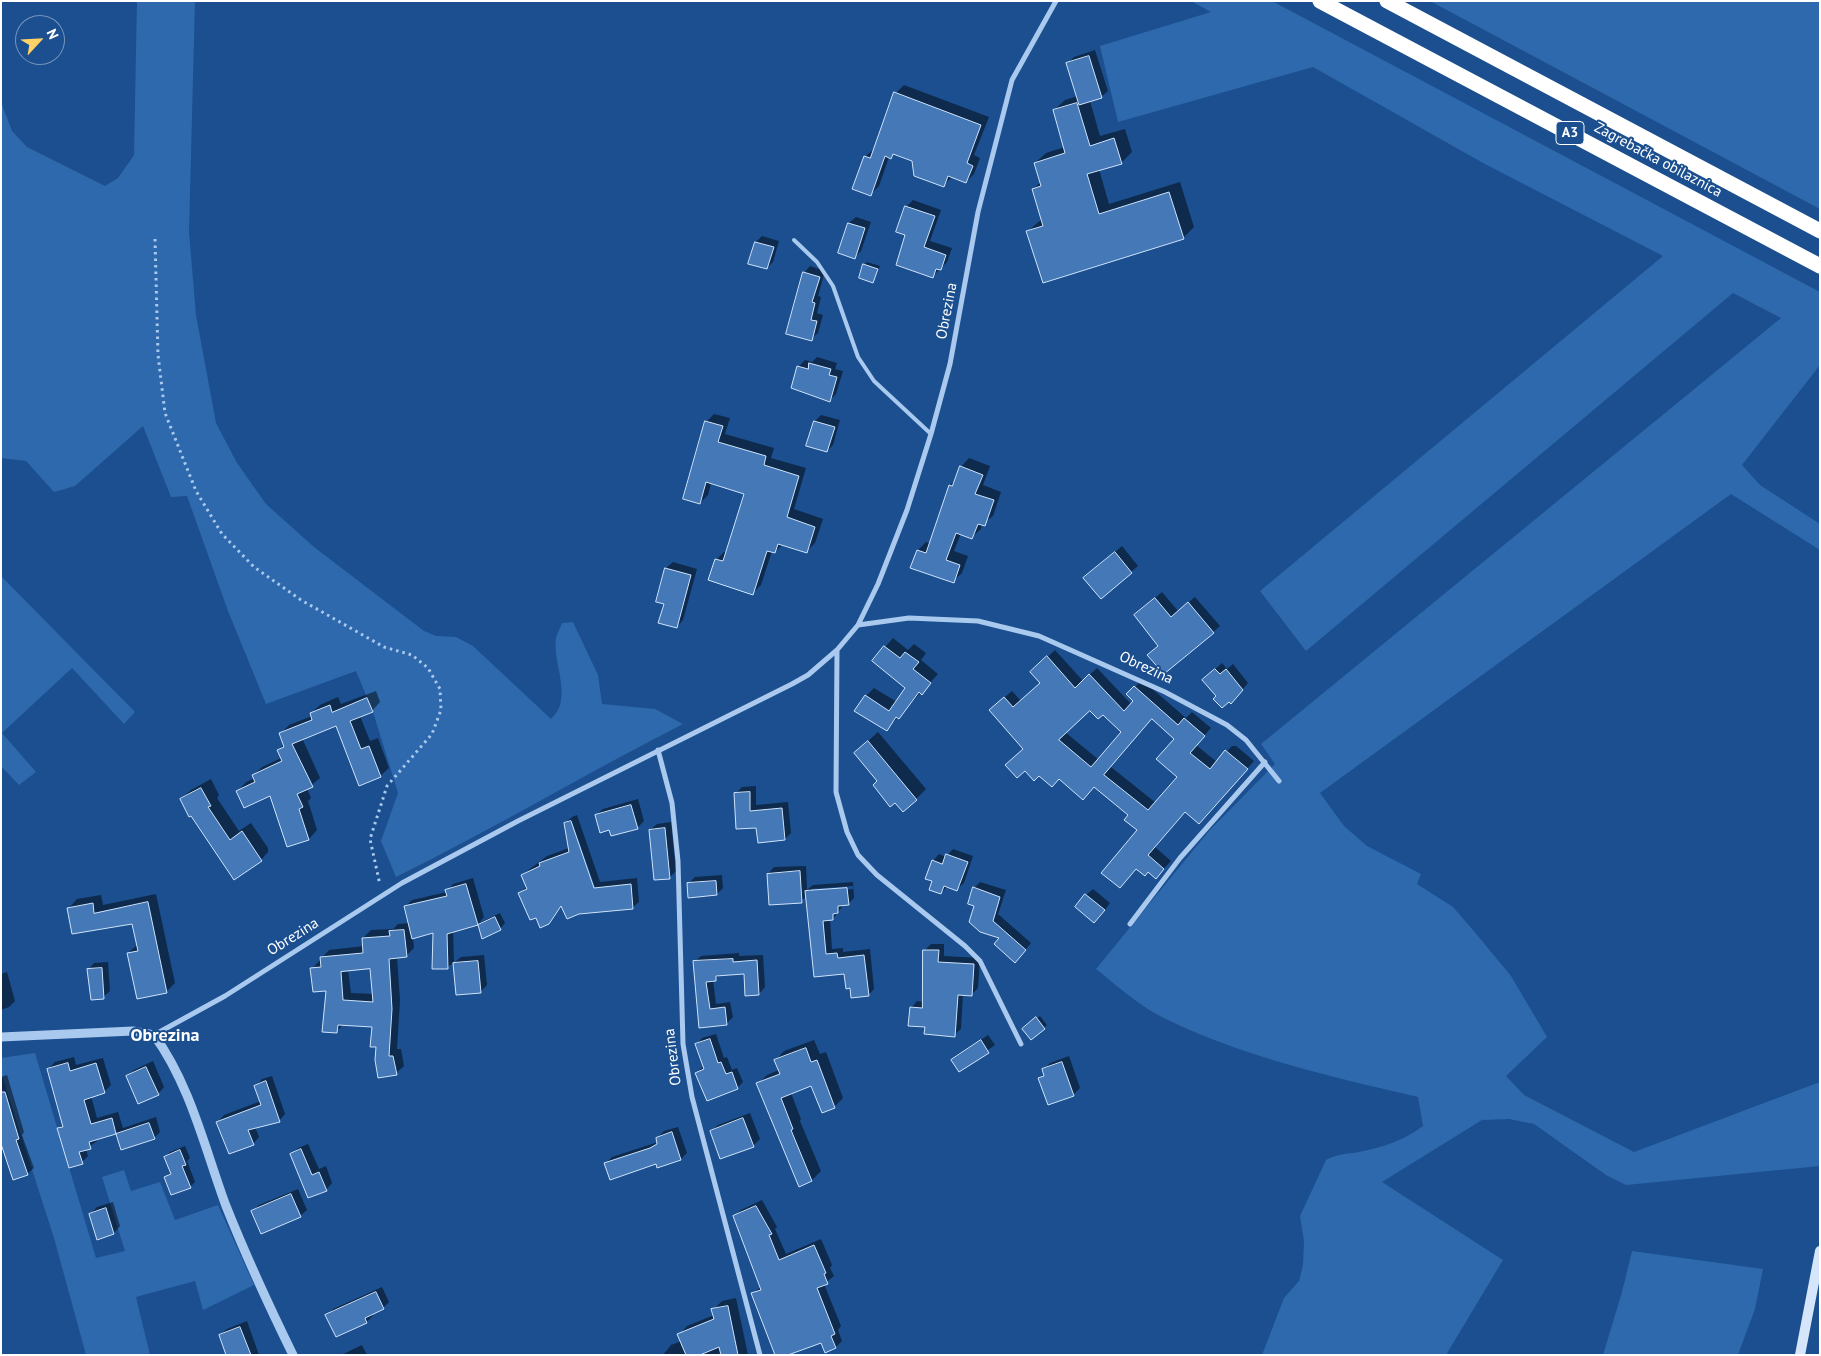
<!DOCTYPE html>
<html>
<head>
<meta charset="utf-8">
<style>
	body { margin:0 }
	#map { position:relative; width:1821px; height:1356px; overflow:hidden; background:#1b4f8f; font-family:"PT Sans",sans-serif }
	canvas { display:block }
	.frame { position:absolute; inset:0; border:2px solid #fff; pointer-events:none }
	.north { position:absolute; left:15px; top:15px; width:50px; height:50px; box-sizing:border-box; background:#1b4f8f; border:1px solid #7695bc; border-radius:50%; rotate:65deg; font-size:14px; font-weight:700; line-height:20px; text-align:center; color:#fff }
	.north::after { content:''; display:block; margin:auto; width:18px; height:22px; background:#ffd166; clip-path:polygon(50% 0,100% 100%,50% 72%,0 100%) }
</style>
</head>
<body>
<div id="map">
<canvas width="1821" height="1356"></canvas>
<div class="frame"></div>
<div class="north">N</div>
</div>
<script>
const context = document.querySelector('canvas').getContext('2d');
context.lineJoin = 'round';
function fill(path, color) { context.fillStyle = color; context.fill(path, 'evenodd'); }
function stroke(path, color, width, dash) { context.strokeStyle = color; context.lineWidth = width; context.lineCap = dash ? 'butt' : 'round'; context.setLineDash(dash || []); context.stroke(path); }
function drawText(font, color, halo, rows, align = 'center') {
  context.font = font + ' "PT Sans",sans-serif'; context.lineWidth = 4; context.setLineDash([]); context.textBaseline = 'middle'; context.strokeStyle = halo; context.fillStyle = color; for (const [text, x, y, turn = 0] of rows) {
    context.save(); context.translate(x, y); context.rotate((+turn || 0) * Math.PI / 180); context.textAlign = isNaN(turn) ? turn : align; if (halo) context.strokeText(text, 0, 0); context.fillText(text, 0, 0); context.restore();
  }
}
const green = new Path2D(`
	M137,1H195L189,232L196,315L216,423L237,463L266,504L314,547L424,631L436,636L456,637L473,646L551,719C574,699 552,663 556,638C557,634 560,628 562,623L573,622L598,675L602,704L655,709L683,724C587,773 493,829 396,877L381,841L398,793L373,712L356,671L266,704L228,611L187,496L171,497L143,426L75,486L54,492L26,461L1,458V102L12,131L27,147L105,186L118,178L134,155Z
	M1191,1H1272L1820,292V365L1742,465L1760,485L1820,524V550L1731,494L1320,793L1344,826L1367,846L1421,874L1417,884L1453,907L1478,936L1511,976L1547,1037L1506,1076L1524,1095L1634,1152L1820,1082V1166L1626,1185L1606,1175L1534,1124L1509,1119L1482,1120L1382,1182L1503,1260L1446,1355H1262L1284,1298L1299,1281L1303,1265L1304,1241L1300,1216L1326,1160C1337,1154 1347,1154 1359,1152C1383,1147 1403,1141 1423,1126L1418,1097C1333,1077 1247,1058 1168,1020C1141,1008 1119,987 1096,969L1209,831L1275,764L1261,744L1781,318L1733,293L1306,651L1260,591L1663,256L1483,163L1313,67L1118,122L1100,46L1211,12Z
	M1430,1H1820V209Z
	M1,576L135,712L124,724L72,668L2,733L36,772L19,785L1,766Z
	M35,1053L96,1258L125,1251L102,1177L124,1170L131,1191L160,1182L175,1220L218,1205L254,1285L203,1310L195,1281L136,1297L150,1355H86L54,1238L1,1073V1058Z
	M1632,1251L1763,1269L1755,1309L1738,1355H1603L1622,1292Z`);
const shadow = new Path2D(`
	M1095,50L1108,91L1101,97L1090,101L1100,136L1125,129L1132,152L1121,163L1099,169L1109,204L1180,182L1194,227L1183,238L1028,231L1042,219L1033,189L1041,182L1035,163L1046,153L1065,147L1054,110L1065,100L1078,96L1068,63L1074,57Z
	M904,85L989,117L974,155L980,158L974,174L966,182L952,177L944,185L913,160L894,153L889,157L879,186L871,194L865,157L874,149L896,93Z
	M913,200L941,210L930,241L952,248L947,262L933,276L907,234L906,207Z
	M856,217L871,222L861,251L855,257L840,252L849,223Z
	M762,236L779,241L773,262L767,268L756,242Z
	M867,262L880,266L873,281L864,265Z
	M810,266L825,271L818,296L821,297L817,313L823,315L818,333L811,339L804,273Z
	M817,357L837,363L835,369L843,371L836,394L830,400L798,367L805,360L812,362Z
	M714,414L730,418L725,434L774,448L771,458L806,468L794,509L823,519L815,543L807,551L783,544L775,552L772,551L761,585L753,593L716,560L724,552H727L745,493L711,483L708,495L700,503L706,422Z
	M821,415L840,420L833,445L827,451L815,421Z
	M969,458L990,466L983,485L1001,492L993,516L982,524L981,529L972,537L961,533L954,551L968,556L962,573L953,581L918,550L926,542L930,543L950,485L956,479L961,467Z
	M1122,546L1138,566L1131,572H1092Z
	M673,562L697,569L683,620L677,627L665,603L657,601L666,568Z
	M1162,592L1178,611L1195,597L1220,626L1213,632L1160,645L1142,609Z
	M893,638L908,650L914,644L926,653L921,660L938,674L887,729L866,696L874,688L897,702L907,688L873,661Z
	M1055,650L1083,681L1097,668L1132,705L1135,701V687L1142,680L1186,718L1192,712L1211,728L1196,745L1217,762L1232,746H1236L1254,761L1206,815L1185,811L1155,847L1171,861L1156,877L1138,830L1130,815L1095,786L1024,748L998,703L1012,691L1021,701L1041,683L1039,665ZM1090,709L1103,713L1123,731L1099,760L1065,732ZM1153,718L1175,739L1178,776L1156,803L1111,767Z
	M1222,663L1227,669L1233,664L1248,683L1237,696H1218L1210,674Z
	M376,691L380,702L372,711L360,716L370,741L378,738L389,768L380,776L337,725L302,738L320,778L307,789L311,798L308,801L317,830L309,839L287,846L271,794L238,791L246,782L255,778L254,775L262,767L281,758L278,751L284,744L280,734L289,725L312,716L311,713L320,705L338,697L341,704Z
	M878,732L926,789L916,799L879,781L855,753Z
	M211,779L219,795L217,798L239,831L251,823L268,848V852L259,862L235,878L181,799L191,790Z
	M756,786V805L788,802L791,833L785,839L757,827L736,793L742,787Z
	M638,799L644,821L637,828L610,829L596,815L603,809Z
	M577,815L600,882L637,878L639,902L632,908L562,906L548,923L536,916L520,893L526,887L522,875L547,856L569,848L565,823L572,817ZM572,822L597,893L595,894L572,828Z
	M671,822L676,871L669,878L650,830L657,824Z
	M953,849L973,856L964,883L957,889L948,886L941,893L934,881L933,861L939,854L946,857Z
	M806,866L807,890L813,885L853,882L854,898L848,904H844L833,919H830L832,949L843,948V952L870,949L874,989L868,995L851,987L845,973L815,976L807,896L801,901L768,874L774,867ZM853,886V889L811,892V889Z
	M722,875L723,888L717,894L688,884L695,877Z
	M473,878L484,917L479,923L500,913L505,923L500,929L483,937L479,923L453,931L454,962L447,968L435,932L413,937L414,948L406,956L397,957L400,1000L397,1049H401L404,1066L396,1073L377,1046L373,1026L344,1024L336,1032L327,990L312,969L329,950L364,946L363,938L371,930L393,929L398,924L409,923L405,907L412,900L447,892L453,884ZM372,968L374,994L351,993L348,970Z
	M980,882L1006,890L998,914L1031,943L1021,955L976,905L974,888Z
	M1093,889L1110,903L1101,915L1086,895Z
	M156,894L175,983L166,992L128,953L138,944L133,923L69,908L77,899L101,895L103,905Z
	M931,944H944V956L980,958L978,988L972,994H963L961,1029L954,1035L926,1026L911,1008L917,1001L923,1002L925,950Z
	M739,953V956L763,955L765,987L759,994L745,972L722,974L713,980L716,1004L730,1002L733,1017L727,1023L700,1027L694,962L701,956Z
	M484,955L487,985L480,992L454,963L461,957Z
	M108,962L110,991L103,997L88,970L94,963Z
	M7,972L15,1001L9,1007L1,1010V974Z
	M1040,1016L1047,1025L1032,1038L1027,1026Z
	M716,1034L724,1058L727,1057L732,1070L737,1068L743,1082L737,1088L696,1073L704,1066L697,1044L702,1038Z
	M988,1035L995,1045L959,1070L952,1060Z
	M814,1040L820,1054L826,1052L843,1098L834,1107L812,1084L791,1093L801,1119L800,1121L821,1171L812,1180L799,1185L758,1084L767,1075L779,1070L776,1060L784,1051Z
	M1069,1056L1080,1088L1074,1094L1049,1103L1040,1078L1045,1073L1043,1070L1050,1063Z
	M74,1057L76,1065L103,1058L111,1085L104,1092L91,1096L97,1118L118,1112L123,1128L156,1117L160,1132L154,1138L122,1148L117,1132L96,1138L97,1141L86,1149L88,1156L82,1162L59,1129L64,1124L48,1069L55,1062Z
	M153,1061L164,1087L158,1094L127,1076L134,1070Z
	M7,1075L24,1132L22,1135L34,1168L27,1174L4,1147L1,1148V1077Z
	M272,1076L285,1114L279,1121L255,1127L259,1137L253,1144L218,1122L224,1115L261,1101L256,1086L262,1079Z
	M750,1113L760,1139L753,1146L711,1131L718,1125Z
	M678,1127L687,1153L681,1159L657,1163H606L612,1157L658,1142L657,1138L664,1131Z
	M308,1144L319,1169L326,1166L332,1183L326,1190L292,1154L298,1148Z
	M185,1146L190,1158L187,1161L195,1182L190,1187L166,1177L171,1172L165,1157L170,1152Z
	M298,1189L307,1210L300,1216L253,1211L259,1205Z
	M762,1200L777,1227L775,1229L786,1254L821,1239L832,1265L830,1268L834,1276L824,1284L841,1326L838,1330L842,1341L836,1347L821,1342L752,1294L762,1286L734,1217L741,1210Z
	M113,1202L120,1226L114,1233L97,1238L90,1214L97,1207Z
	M382,1287L389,1302L383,1308L372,1313L373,1315L367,1322L336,1336L327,1315L333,1309Z
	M736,1298L748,1355H663L671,1345L682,1341L679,1335L687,1326L714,1315L713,1310L722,1301Z
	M247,1321L259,1355H227L220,1335L227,1329Z
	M362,1345L367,1355H341Z`);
const building = new Path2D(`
	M1089,56L1102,98L1079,105L1066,63Z
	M894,92L981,125L967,163L973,166L966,183L948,176L944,187L914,176L912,161L893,154L891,159L885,156L871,196L852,189L864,156L870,158Z
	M1077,103L1090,146L1114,138L1122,164L1087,174L1099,214L1169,192L1184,239L1043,283L1026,231L1043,226L1032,189L1041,186L1034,163L1065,153L1053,110Z
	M905,206L935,216L924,247L946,255L941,270L936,269L933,278L896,265L905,235L896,232Z
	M848,223L865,228L855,259L838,253Z
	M755,242L774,247L767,269L748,264Z
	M863,264L878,269L873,283L859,278Z
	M803,272L820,277L812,302L815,303L811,320L817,321L812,341L786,334Z
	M809,363L831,369L829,375L837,377L830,402L791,388L797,366L808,369Z
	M705,421L723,426L718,442L766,456L764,465L799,476L787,517L815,527L807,553L778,544L775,553L767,551L753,595L708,580L715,559L723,561L744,494L706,482L700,504L683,499Z
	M814,421L835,427L827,452L806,446Z
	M960,466L983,475L975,494L994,500L985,526L978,524L972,539L956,533L946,560L960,565L954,583L910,568L917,550L926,553L949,485L952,486Z
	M1115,552L1132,573L1101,599L1083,578Z
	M665,568L691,575L677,628L658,623L664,604L656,602Z
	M1155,598L1171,617L1188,602L1214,633L1164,674L1147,655L1158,646L1134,615Z
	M884,646L900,658L905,652L919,662L913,669L931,683L922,695L919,692L899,719L896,717L887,731L854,711L865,695L889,711L905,688L872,661Z
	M1047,656L1075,688L1089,674L1124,711L1133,701L1126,694L1134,686L1178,725L1184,718L1205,736L1190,753L1210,769L1225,750L1248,769L1199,824L1185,812L1148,855L1164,869L1156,879L1148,872L1145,876L1136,869L1120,888L1101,873L1137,830L1124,820L1128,815L1094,787L1083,800L1059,779L1052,787L1039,776L1034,781L1025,771L1017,778L1005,765L1023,749L989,710L1004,697L1013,707L1040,683L1030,672ZM1090,711L1098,719L1103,715L1121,732L1091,767L1059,740ZM1152,719L1174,739L1156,759L1177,777L1148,810L1104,775Z
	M1215,669L1220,674L1226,669L1243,690L1231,704L1229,702L1222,708L1213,699L1216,696L1202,680Z
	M367,698L373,712L350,721L361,749L369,746L381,777L359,786L336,726L292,744L313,787L297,794L303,807L299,809L309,840L287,847L270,796L244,808L236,791L255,782L252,775L282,761L277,750L284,747L279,733L312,720L310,713L330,705L332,712Z
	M868,741L917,800L903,812L895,803L890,807L873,785L877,781L854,753Z
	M201,788L211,806L208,807L230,840L242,831L262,861L234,880L191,816L189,817L180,799Z
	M750,792V811L782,808L785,840L758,843L756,828L736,829L734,793Z
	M631,805L638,829L611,836L609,830L600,833L595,815Z
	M571,821L594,888L631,884L633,909L579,914L567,919L561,906L549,924L540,928L536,918L530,920L518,893L527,889L521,875L540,866L539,863L569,852L564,823Z
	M665,828L670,879L654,880L649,830Z
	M946,854L968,862L957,891L944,886L941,894L929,890L932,881L925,879L932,860L942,864Z
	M800,871L802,903L769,905L767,874Z
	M716,881L717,895L688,898L687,883Z
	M466,884L478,925L447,934L448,969H432L433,933L412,939L404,906L447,896L445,890Z
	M973,887L1000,897L993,921L1026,950L1015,963L994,944L999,938L980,932L969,922L974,906L968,904Z
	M847,888L849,905L838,906V913L833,914V920L823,921L826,954L837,953L838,958L864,955L869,996L851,998L850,988L846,989L844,974L814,977L805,891Z
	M1085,894L1105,910L1094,923L1075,907Z
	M148,902L167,993L137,999L127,953L138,951L132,924L72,934L67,908L93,903L94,913Z
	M495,917L501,930L482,939L478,925Z
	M404,930L407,957L389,959L392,1009L389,1056H393L397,1075L378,1078L375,1060L376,1047H370L372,1027L338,1025L337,1033L322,1032L326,991L313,992L310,968L321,967L320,957L363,953L362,938L390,936L389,931ZM370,969L373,1002L343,1000L341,972Z
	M923,950H939L938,962L974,964L972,996L958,995L955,1037L924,1034L925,1027L908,1026L910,1007L922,1008Z
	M733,959V962L757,960L759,995L745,996L744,974L716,976V981L706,982L710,1009L725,1007L727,1025L699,1028L693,961Z
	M478,961L481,993L456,995L453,963Z
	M102,968L104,999L91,1000L87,969Z
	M1036,1017L1045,1029L1031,1040L1022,1029Z
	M710,1039L718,1063L721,1062L726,1074L732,1072L738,1089L707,1101L695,1073L704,1069L695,1044Z
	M981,1040L989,1053L959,1072L951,1060Z
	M806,1048L811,1062L817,1060L835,1108L822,1113L811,1086L781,1098L793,1129L791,1130L812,1181L799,1187L756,1083L780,1074L774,1060Z
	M1062,1062L1074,1096L1048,1105L1038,1078L1044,1076L1042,1069Z
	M68,1063L70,1071L96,1063L105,1093L84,1100L91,1124L112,1118L116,1134L89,1142L91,1149L79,1152L83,1164L69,1168L57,1128L63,1127L47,1069Z
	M146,1067L159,1095L138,1104L126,1076Z
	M266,1081L280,1122L248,1130L254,1145L229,1154L216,1122L261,1105L254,1086Z
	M1,1092H5L19,1139L16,1140L28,1175L13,1180L1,1144Z
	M743,1118L754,1147L720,1159L710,1131Z
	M149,1123L155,1139L121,1150L116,1134Z
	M672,1132L681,1160L657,1168L656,1164L610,1180L604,1163L650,1148L657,1144L656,1138Z
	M301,1149L312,1175L319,1172L327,1191L308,1198L290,1154Z
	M180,1150L186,1165L182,1166L191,1188L171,1195L164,1177L171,1174L164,1157Z
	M291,1194L301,1217L261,1234L251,1211Z
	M756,1206L772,1234L769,1235L779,1260L814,1245L826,1273L824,1274L828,1284L817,1288L835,1334L831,1336L836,1348L825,1353L821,1343L788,1355H775L751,1293L761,1290L733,1216Z
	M106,1208L114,1234L97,1240L89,1214Z
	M376,1292L384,1309L365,1318L367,1323L336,1337L325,1315Z
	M728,1306L738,1355H721L719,1347L700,1355H686L677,1334L714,1319L711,1309Z
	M240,1327L251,1355H226L219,1335Z`);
const path = new Path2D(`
	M155,239L158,355L165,413L196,491L222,534L254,567L301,600L384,647L412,655L428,668L440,689L441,710L432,734L387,786L370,839L380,885`);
const service = new Path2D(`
	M794,240L817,262L833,286L858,357L874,381L931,434`);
const minor = new Path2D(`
	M858,625L909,618L978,621L1039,636L1165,692L1227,725L1246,740L1279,781
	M837,650L836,792L847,832L858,855L877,875L965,946L980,961L1021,1044
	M658,750L672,803L678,861L683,1044L692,1097L760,1355
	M1130,924L1180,858L1265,762
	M154,1035L225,996L402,883L518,821L792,684L808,675L837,650L858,625L878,584L907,510L931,434L950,364L978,212L1012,80L1056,1`);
const tertiary = new Path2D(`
	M1,1037L133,1031L154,1035C190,1084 205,1149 226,1206C246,1256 269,1306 293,1355`);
const secondary = new Path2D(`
	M1800,1355L1820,1251`);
const motorway = new Path2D(`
	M1320,1L1820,266
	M1387,1L1820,231`);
const shields = [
	[1570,133,28]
];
const shieldNames = [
	["A3",1570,133]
];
const streetNames = [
	["Zagrebačka obilaznica",1658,160,28],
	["Obrezina",947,311,-79],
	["Obrezina",1146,668,25],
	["Obrezina",293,937,-32],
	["Obrezina",673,1057,-97]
];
const quarterNames = [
	["Obrezina",165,1036]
];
fill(green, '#2e69ad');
fill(shadow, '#0007');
fill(building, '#4478b7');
stroke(building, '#cfe3fa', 1);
stroke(path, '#a9c9ee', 3, [2.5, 4]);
stroke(service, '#a9c9ee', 4);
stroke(minor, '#a9c9ee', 5);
stroke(tertiary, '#a9c9ee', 9);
stroke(secondary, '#d6e6fa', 10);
stroke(motorway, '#fff', 15);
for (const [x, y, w] of shields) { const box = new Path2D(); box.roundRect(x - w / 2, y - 11.5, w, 23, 4); context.fillStyle = '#1b4f8f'; context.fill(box); stroke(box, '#fff', 1); }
drawText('bold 14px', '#fff', null, shieldNames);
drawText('15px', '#fff', '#1b4f8f', streetNames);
drawText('bold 18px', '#fff', '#1b4f8f', quarterNames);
</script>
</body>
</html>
